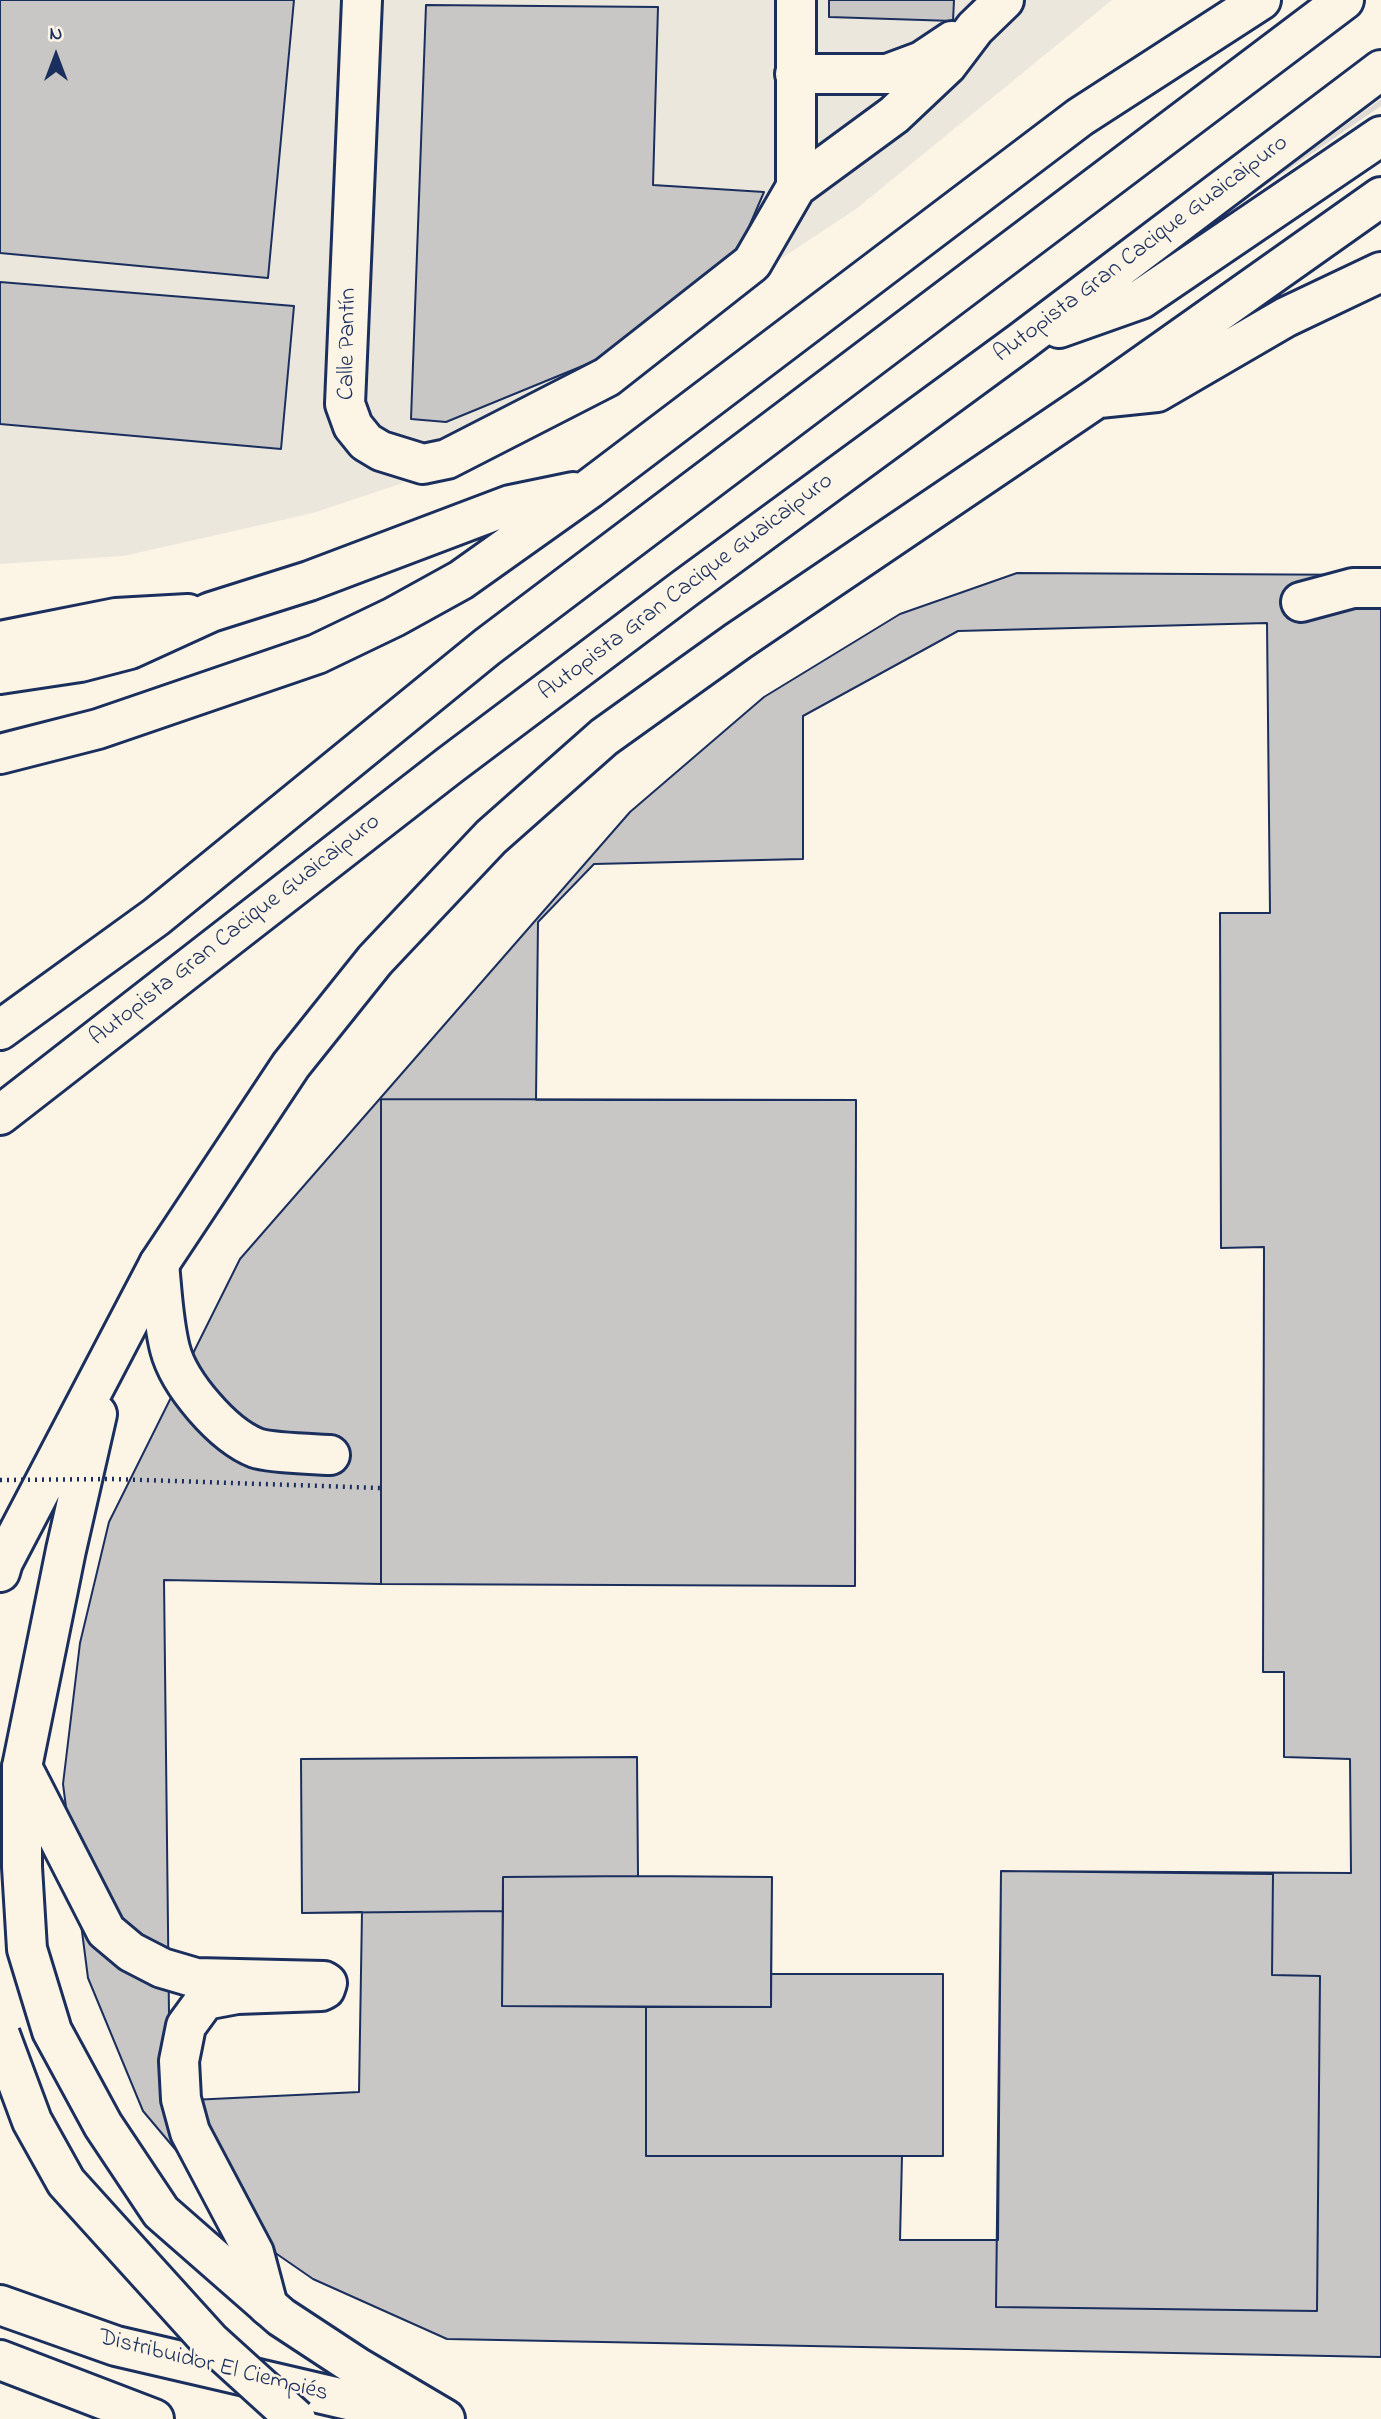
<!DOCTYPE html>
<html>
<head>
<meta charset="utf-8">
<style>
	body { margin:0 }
	#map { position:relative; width:1381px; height:2419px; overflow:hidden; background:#fcf5e5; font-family:"Indie Flower",sans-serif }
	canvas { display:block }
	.north { position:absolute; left:21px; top:21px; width:70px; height:70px; -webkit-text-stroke:5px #fcf5e5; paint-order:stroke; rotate:0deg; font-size:19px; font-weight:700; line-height:28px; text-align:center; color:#1b2f5e }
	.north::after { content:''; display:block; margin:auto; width:24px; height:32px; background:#1b2f5e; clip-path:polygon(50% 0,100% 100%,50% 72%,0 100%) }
</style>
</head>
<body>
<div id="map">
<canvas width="1381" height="2419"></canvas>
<div class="north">N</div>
</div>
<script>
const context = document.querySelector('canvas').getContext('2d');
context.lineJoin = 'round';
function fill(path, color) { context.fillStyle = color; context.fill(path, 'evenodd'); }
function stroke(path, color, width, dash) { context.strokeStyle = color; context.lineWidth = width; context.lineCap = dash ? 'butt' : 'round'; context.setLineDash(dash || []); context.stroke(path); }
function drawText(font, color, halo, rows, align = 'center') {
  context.font = font + ' "Indie Flower",sans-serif'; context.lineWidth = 5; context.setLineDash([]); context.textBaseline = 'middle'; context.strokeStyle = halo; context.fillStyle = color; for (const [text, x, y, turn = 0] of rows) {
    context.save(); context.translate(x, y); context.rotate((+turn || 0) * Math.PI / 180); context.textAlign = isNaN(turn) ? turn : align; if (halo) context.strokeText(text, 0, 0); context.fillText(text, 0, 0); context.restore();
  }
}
const built = new Path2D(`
	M0,0H1112L856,209L617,367L508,431L400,484L313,513L124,556L0,564Z`);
const green = new Path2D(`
	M1381,99V106L1230,210Z`);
const building = new Path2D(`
	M0,0H294L268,278L0,253Z
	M829,0H954L953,21L829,17Z
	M426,5L658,7L653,185L764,192L739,250L602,358L446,422L411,419Z
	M0,282L294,306L281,449L0,424Z
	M1017,573L1381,575V2357L447,2339L313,2279L245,2232L143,2111L88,1978L63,1784L80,1643L109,1522L240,1259L630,812L764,697L900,614ZM381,1099L856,1100L855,1586L381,1584ZM637,1757L638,1876L772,1877L771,1974H943V2156H646V2007L502,2006L503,1911L302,1913L301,1759ZM1001,1871L1273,1874L1272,1975L1320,1976L1317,2311L996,2307Z
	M1267,623L1270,913H1220L1221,1248L1264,1247L1263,1672H1284V1757L1350,1759L1351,1873L1001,1871L998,2240H900L902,2156H943V1974H771L772,1877L638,1876L637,1757L301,1759L302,1913L362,1912L359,2092L170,2101L164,1580L381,1584L855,1586L856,1100H536L538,922L594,864L803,859V716L958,631Z
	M381,1099L856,1100L855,1586L381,1584Z
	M637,1757L638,1876L503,1877V1911L302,1913L301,1759Z
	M1001,1871L1273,1874L1272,1975L1320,1976L1317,2311L996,2307Z
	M638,1876L772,1877L771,2007L502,2006L503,1877Z
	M771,1974H943V2156H646V2007H771Z`);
const minor = new Path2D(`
	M362,0L345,404L353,426L366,442L381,451L423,464L447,459L607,377L752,263L796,187V0
	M795,74H887L922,61L952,41
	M796,187L894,115L947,65L975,28L1004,0
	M1301,602L1353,588H1381
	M159,1264C162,1293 163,1322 170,1349C179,1384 223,1435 256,1448C270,1453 313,1454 330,1455
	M22,1767L106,1931L131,1952L162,1968L196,1978L324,1981L327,1983L325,1989L321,1991L237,1994L205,2000L186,2026L179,2061L181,2099L190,2132L254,2253L268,2306
	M0,2305L116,2346L430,2419`);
const highway = new Path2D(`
	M1059,328L1141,299L1381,136
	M1099,398L1157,392L1286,317L1381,272
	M0,641L116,618L188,614
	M0,674L80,662L130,649L211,612L309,581L510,505L573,492
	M0,754L98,729L317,654L394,617L461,580L589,489L1080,117L1261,0
	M0,1030L156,917L487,647L1344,0
	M0,1115L450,765L684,589L1021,342L1381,70
	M97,1414L66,1550L22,1767V1867L27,1949L52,2031L103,2125L161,2212L281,2317L357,2367L445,2419
	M0,1572L3,1562L159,1264L291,1065L375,960L491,837L604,737L738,641L1097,398L1381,197
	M0,2360L154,2419`);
const pathBridge = new Path2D(`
	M0,1480L114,1479L381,1488`);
const highwayBridge = new Path2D(`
	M0,2035L32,2121L66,2182L210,2341L296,2419`);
const streetNames = [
	["Autopista Gran Cacique Guaicaipuro",1142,250,-37],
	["Calle Pantín",349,344,-89],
	["Autopista Gran Cacique Guaicaipuro",687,588,-37],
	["Autopista Gran Cacique Guaicaipuro",236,931,-38],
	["Distribuidor El Ciempiés",213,2367,14]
];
fill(built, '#ece7dc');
fill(green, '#dfdbd4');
fill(building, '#c8c7c6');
stroke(building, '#1b2f5e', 2);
stroke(minor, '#1b2f5e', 44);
stroke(highway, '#1b2f5e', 44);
stroke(minor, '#fcf5e5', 38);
stroke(highway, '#fcf5e5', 38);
stroke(highwayBridge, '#1b2f5e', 44, []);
stroke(pathBridge, '#1b2f5e', 4.5, [2, 5]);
stroke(highwayBridge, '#fcf5e5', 38);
drawText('24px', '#1b2f5e', '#fcf5e5', streetNames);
</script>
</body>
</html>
